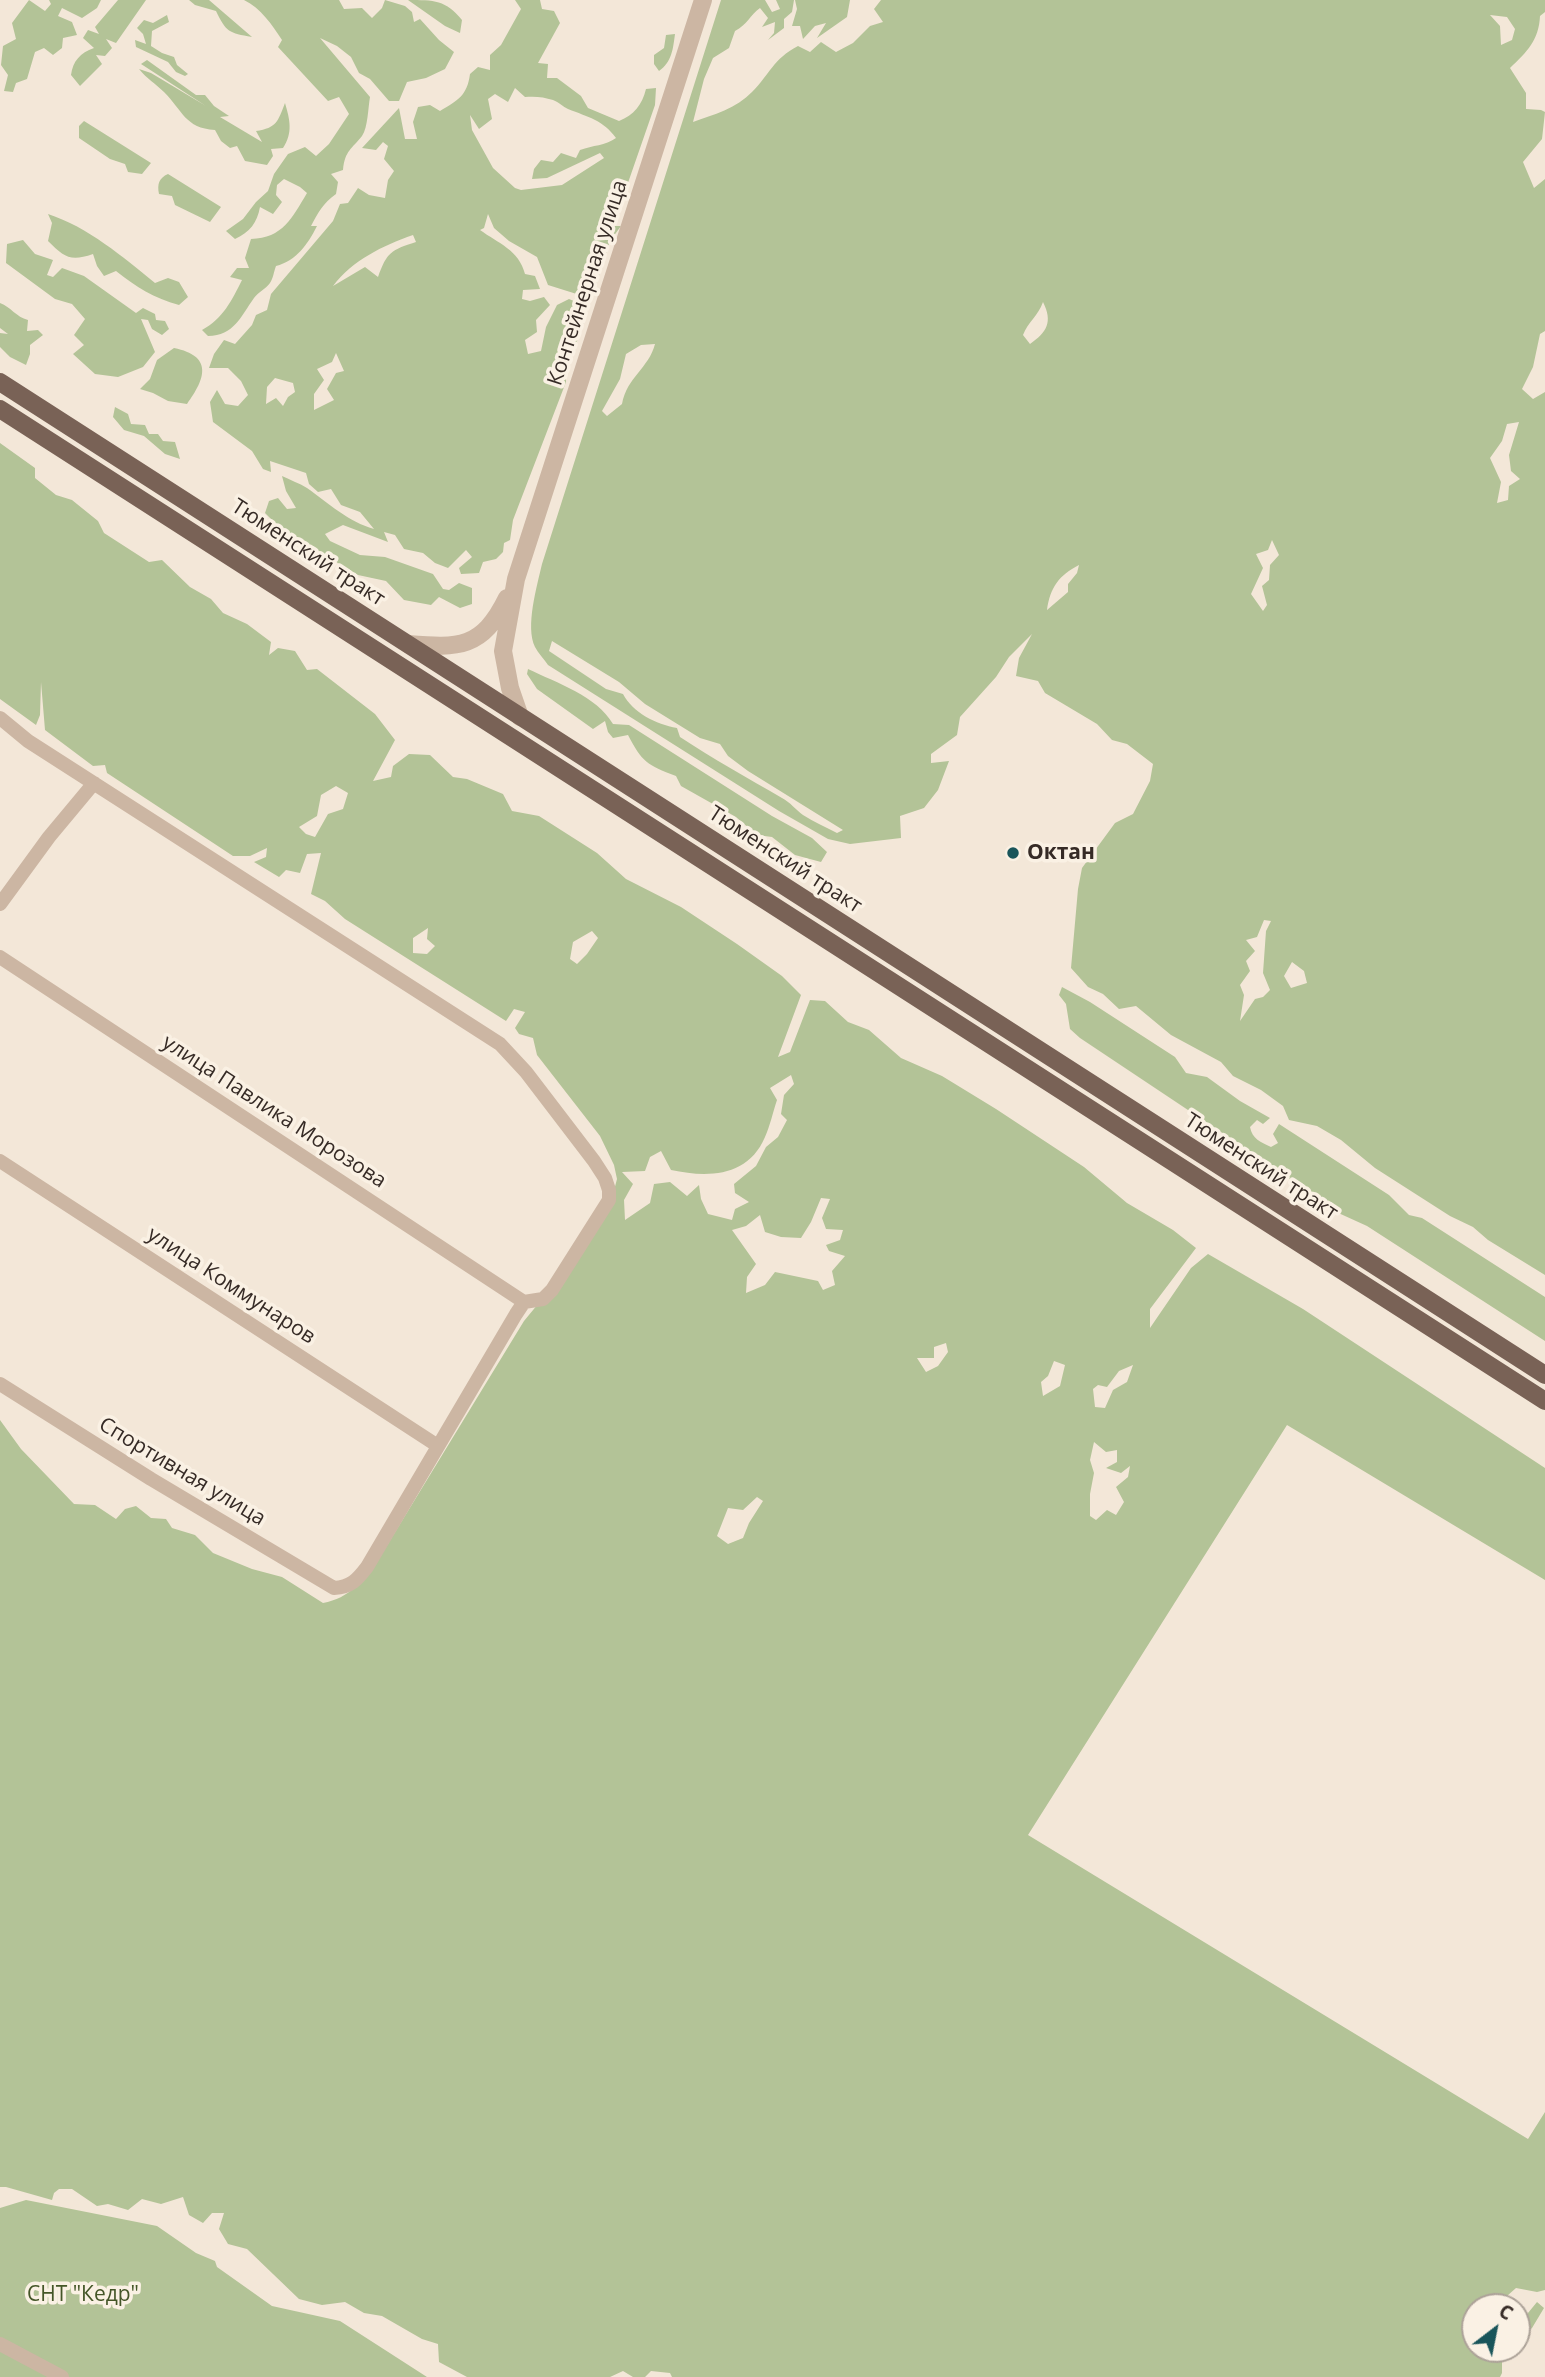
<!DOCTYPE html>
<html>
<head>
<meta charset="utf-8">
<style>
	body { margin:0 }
	#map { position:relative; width:1545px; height:2377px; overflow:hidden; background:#f3e7d8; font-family:"Open Sans",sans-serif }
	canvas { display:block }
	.north { position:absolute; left:1461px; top:2293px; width:70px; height:70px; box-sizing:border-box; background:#faf1e4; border:2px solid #aca298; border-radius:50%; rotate:32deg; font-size:19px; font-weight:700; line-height:28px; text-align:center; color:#362b26 }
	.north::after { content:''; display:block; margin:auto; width:24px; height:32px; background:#19555a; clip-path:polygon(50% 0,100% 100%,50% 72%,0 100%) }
</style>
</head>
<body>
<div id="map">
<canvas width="1545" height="2377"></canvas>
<div class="north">С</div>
</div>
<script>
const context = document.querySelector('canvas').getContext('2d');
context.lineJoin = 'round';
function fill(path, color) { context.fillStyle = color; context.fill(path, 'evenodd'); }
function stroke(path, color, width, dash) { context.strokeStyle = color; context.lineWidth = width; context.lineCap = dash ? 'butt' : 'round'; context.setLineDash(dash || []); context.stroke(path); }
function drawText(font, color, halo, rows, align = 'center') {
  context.font = font + ' "Open Sans",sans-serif'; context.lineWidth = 7; context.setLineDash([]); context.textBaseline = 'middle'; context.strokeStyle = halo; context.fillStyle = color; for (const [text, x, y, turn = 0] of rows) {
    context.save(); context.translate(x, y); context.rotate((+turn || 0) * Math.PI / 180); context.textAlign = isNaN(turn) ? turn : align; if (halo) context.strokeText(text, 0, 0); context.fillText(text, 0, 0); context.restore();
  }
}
const green = new Path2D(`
	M29,0L45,11L51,4L49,0H101L97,8L82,18L62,8L58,16L72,22L77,35L63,38L62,48L53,55L44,48L35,52L27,79L16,83L13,92L4,91L8,75L1,65L3,46L16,39L12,23Z
	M118,0H146L116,43L106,39L112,48L105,56L96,55L102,64L80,86L71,75C73,61 80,53 94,48L83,38L88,30L99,34L95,27Z
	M189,0H209L252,37C229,33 226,32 216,11L195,5Z
	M244,0H339L344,9L362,8L372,18L382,8L385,0L405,6L412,12L414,22L420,19L439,40L454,52L445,69L426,78L407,82L399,101H389L370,79L359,73L351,57L337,46L320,38L370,97C368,108 368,127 362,136C352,149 345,150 343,170L331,174L338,182L336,194C323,203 318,213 311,226H317C308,244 296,261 276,266C274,271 273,279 270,283C266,289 258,292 254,298C241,316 234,336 208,336L202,330C223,319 232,300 242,280L230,277L237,268H249L245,258L251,239C283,238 292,218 307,193L300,187L284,179L277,185L276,195L282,202L273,214L260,207C257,223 250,232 235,239L226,231L243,219L256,202L268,191L274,174L288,154L305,147L316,156L329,144L349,114L339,97L328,101L278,47L282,40C272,25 261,8 244,0Z
	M408,0C434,0 446,0 462,20L460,33L445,26Z
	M515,0H540L542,9L554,11L560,23L538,63L548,64L547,78H557L581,96L588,108L619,121C634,115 642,105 646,89L656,88L655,105L613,226H621L610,241L596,285L583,296L548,285L537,257L509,241L494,228L488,214L484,228L480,230C498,243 519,250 525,274L535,276L540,289L523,290L522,299L530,301L544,297L550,305L536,320L537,332L525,340L528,354L541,351L546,327L557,305L569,299L588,307C584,319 581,334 575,345C568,358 565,366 566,382L513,520L510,540L504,543L503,552L496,559L483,562L479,573L461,574L459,568L472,557L466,550L448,568L435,563L423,553L404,549L395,535L384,532L388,542L343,525L325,534L330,541L360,555L385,557L433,574L443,589L449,590L459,583L472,588V604L460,608L439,597L431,605L404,600L386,581L358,575L281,529L265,513L269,501L278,498L287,509L296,508L286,491L282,476C290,480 299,483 307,488C328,503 349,522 374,529L360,512L341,505L331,489L318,492L309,484L306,473L270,461L271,472L263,469L252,451L213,422L210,402L217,390L225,404L238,406L248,395L241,381L228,368H209L214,354L224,340L235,344L252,325L256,315L267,310L271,294L333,221L340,204L348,203L358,188L369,195L385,198L388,180L394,171L384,159L388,146L383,142L376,150L362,148L399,108L405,139H417L413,122L418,107L430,105L440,111C458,100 467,96 470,74L478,67L490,70V55L501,45L521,9ZM515,88L525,97C535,96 544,97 553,100C559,102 563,107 568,109C588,117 603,120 616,138C605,146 593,145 580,150L576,158L561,153L553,162L541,160L534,169L532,179L547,178L600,153L604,158L562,185L521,190L515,188L493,168L472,130L470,115L479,129L492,119L488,99L495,94L508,102ZM413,235L416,242C391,250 387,252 378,277L365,267L333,286C353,260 382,246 413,235ZM336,353L344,371L336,373L327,389L334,400L314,410V394L324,380L317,369L332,362ZM275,378L293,383L295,392L288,397L283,406L276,398L266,404L267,387Z
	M721,0H765L772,12L780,9L776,0H794L792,12L784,19V28L768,40L774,33L775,22L762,27L768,18L760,8C750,15 747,25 735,31L729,48L713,58L704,79L693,122C713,115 737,108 752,92C770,74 773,59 798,46L810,52L821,42L836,52L853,43L870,26L883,22L874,9L881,0H1545V12L1540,16C1539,40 1527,52 1510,68L1526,93V109L1541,110L1545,112L1542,139L1523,162L1534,188L1545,179V331L1540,334L1533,367L1522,389L1533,399L1545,392V1275L1488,1240L1473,1227L1450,1216L1375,1168L1341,1140L1317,1126L1289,1120L1283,1106L1261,1090L1233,1076L1221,1062L1171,1035L1136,1006L1119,1009L1103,994L1088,987L1071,968L1078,889L1082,868L1115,823L1133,814L1150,781L1153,764L1127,744L1112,740L1097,724L1045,693L1038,681L1016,676L1019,658L1032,634L1009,657L996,677L960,717L957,735L931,754V763L949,761L938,790L924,808L900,816L901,838L850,844L828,839L779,811L548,665C544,659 538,653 535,647C525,627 537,586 542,564ZM1490,15L1507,17L1515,29L1512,40L1501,45L1500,26ZM1043,302C1053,322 1047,332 1030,344L1023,335C1028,322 1038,316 1043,302ZM655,344C649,368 627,377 622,404L607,416L602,411L620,379L626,354L641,345ZM1519,422L1509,455L1511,471L1520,479L1509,486L1508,500L1497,503L1501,482L1490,458L1502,441L1507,424ZM1272,540L1279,555L1270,565L1269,580L1262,586L1267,605L1263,611L1251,594L1263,568L1256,554L1268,550ZM1079,565L1077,573L1068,584V592L1047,610C1050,588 1059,575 1079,565ZM552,641L619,682L645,704L700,738L720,744L728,756L748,771L843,830L837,833C826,827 814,822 803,815C796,810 790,802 782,798C748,778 713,759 680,737L677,728C656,724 633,713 623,694L606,689L549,651ZM1264,920L1271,921L1266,931L1263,973L1270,990L1263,997L1255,999L1240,1021L1244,995L1240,985L1250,971L1246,961L1255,951L1246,940L1257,937ZM1292,962L1304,971L1307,983L1291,988L1284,976Z
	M795,0H850L847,17L817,38L826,23L815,26L803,39L800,26H792L797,9Z
	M167,15L169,22L152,31L151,46L162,53L174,57L177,65L188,74L185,76L176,72L168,62L136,47L135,40L146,44L143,34L137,28L144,20L153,23Z
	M675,34C673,49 672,62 659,71L654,64V55L664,48L666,35Z
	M147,60L196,95H205L214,106L229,116L220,117L262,142L256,131C277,128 278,121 285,103C290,120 293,133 283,148L271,149L273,156L267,165L245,161L237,146L230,148L221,141L215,130C185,128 183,111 164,92C156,84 147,79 139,69L151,73L206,106L141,64Z
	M84,121L151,163L142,174L128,172L125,164L110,159L79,138V126Z
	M168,174L221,207L210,222L175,205L172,196L159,194C157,184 159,178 168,174Z
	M48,214C88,227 123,257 155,283L168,278L179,282L188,297L179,305C154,298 136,287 116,271L104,276L97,266L93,254C70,262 64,257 48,241L52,223Z
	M23,240L35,254L53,260L47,275L53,277L62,268L84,276L136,313L143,308L155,314L156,320L165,321L169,329L162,335L152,329L148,320L141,319L155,352L143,367L118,377L95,374L73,354L84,345L74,335L85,319L72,304L55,299L6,263L7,244Z
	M0,303C11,307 16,317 28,320L27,331L38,330L43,335L30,345V354L26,365L10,357L0,347V333L8,334L0,328Z
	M174,348C213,356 206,378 187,404L168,401L153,393L140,389L150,379L157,360Z
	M115,407L128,414L131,424L145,425L149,434H158L163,441L175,442L180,459L165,454L144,436L124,430L113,417Z
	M0,443L35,468V478L56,495L72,500L98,521L104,533L149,562L162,560L190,587L211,599L223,613L247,624L271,642L269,655L278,648L295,651L307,670L317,669L375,714L395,740L373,781L391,777L393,766L409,754L430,755L453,777L467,779L503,794L512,811L539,816L597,853L626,879L681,907L737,944L782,976L801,995L778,1057L790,1052L810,1000L825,1001L848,1022L869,1030L901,1058L942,1076L996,1109L1084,1167L1127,1203L1173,1230L1196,1248L1150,1309V1328L1191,1268L1208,1254L1303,1309L1545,1468V1580L1287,1425L1028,1835L1528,2139L1545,2112V2290L1537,2292L1516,2288L1507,2296L1521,2307L1519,2324L1537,2302L1544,2308L1532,2328L1517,2341V2307H1475V2349H1502V2373L1500,2377H672L670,2373L651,2371L645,2377H633L623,2371L610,2377H467L439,2362L438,2344L422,2339L382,2316L364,2313L345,2302L322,2305L299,2299L247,2249L228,2244L219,2229L224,2213H212L203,2223L189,2215L183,2197L161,2204L142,2199L128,2210L108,2204L97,2206L72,2189H59L54,2193L52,2200L6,2187H0V1420L21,1449L74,1504L95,1505L116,1519L125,1509L136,1506L151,1518L166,1519L172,1528L195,1535L213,1553L252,1569L282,1577L323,1603C350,1598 362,1581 378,1560L524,1321L538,1304L611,1202L617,1179L614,1165L600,1136L537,1055L533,1038L519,1034L515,1028L525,1012L514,1009L506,1021L345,919L325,901L311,894L321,853L307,854L300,873L286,870L279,877L254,862L266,857L267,848L250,856H233L107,773L105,765L93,766L45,730L41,682L40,715L36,725L0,699ZM336,786L348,793L343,809L328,814L315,837L306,834L299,827L317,816L321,795ZM428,928L427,939L435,946L427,954L413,953V938ZM592,931L598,938L587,954L577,964L570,959L573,942ZM791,1075L794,1084L784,1095L781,1114L787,1120L778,1137L766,1147L756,1166L734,1184L735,1193L749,1202L735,1209L732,1220L708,1214L701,1199L699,1185L687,1196L670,1182L654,1184L650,1203L625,1220L624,1200L633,1184L622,1172L645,1171L650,1157L661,1151L671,1170C708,1178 748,1177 765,1137C770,1126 773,1112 777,1100L770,1088ZM821,1198L830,1199L822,1218L826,1229L843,1230L840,1240L826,1245L829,1251L845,1256L832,1271L835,1285L823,1290L818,1281L775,1272L765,1285L746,1293L747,1277L756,1264L732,1230L746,1226L760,1215L765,1232L781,1237L801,1238L811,1222ZM946,1343L948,1352L938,1366L926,1372L917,1358H934V1347ZM1054,1361L1065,1365L1060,1386L1043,1396L1041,1382L1048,1376ZM1133,1365L1127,1382L1113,1390L1105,1408L1095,1407L1093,1389L1098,1385L1107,1387L1119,1371ZM1094,1442L1106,1452L1117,1450V1462L1106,1468L1121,1473L1130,1466L1128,1477L1116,1487L1124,1502L1116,1515L1107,1510L1096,1520L1090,1516V1494L1094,1473L1090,1460ZM757,1497L763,1501L749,1523L743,1538L728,1544L717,1536L728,1508L743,1510Z
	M528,669C557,683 597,696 613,724L629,725L772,816L812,838L827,852L821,862L795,855L772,837L757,835L736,817L681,786L676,776C647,765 642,762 628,735L613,738L608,732L605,721L593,729L537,689L527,674Z
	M1062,987L1090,1002L1175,1057L1186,1073L1207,1077L1240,1101L1270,1118L1263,1124L1257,1120L1250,1127C1252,1139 1261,1142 1271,1147L1278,1143L1273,1134L1279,1124L1389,1195L1409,1215L1422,1218L1545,1297V1341L1367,1226L1334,1211L1272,1166L1080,1038L1070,1029L1066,1004L1059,995Z
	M26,2200L157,2226L196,2253L215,2261L217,2267L272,2306L340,2321L427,2377H0V2208Z`);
const minor = new Path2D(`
	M0,718L28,741L500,1044L526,1072L594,1161L605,1178L609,1190V1200L552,1290L543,1299L524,1302L516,1314L367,1567C357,1580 351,1587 334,1588L151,1479L0,1384
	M0,904L49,837L94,783
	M0,957L524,1302
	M0,1161L438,1446
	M0,2344L62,2377`);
const tertiary = new Path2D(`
	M408,644C459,648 482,649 507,598
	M520,717L510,688L503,651L516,579L703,0`);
const primary = new Path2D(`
	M0,382L1545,1375
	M0,409L1545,1401`);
const markers = [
	[1013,853,7,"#19555a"]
];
const streetNames = [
	["Контейнерная улица",588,283,-72],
	["Тюменский тракт",308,553,33],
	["Тюменский тракт",785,860,33],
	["улица Павлика Морозова",274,1112,33],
	["Тюменский тракт",1261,1167,33],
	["улица Коммунаров",231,1286,33],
	["Спортивная улица",182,1472,31]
];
const poiNames = [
	["Октан",1027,853]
];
const parkNames = [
	["СНТ \"Кедр\"",83,2295]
];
fill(green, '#b3c397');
stroke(minor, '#ccb6a3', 14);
stroke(tertiary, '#ccb6a3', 18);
stroke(primary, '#796256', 18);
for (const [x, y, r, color] of markers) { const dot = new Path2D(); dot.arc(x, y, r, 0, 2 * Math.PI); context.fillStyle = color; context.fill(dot); stroke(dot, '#faf1e4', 2.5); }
drawText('21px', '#362b26', '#faf1e4', streetNames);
drawText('bold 21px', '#362b26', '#faf1e4', poiNames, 'left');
drawText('21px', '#445628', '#faf1e4', parkNames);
</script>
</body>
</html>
